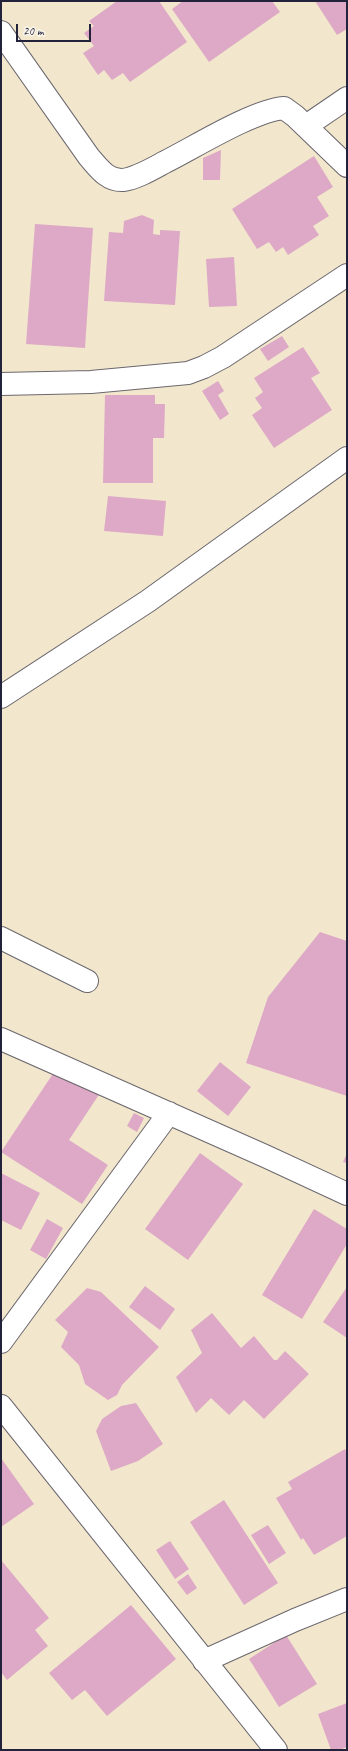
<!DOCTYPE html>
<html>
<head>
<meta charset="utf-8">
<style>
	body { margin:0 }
	#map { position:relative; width:348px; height:1751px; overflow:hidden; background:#f2e7cc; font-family:Caveat,sans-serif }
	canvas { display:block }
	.frame { position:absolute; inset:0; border:2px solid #22223b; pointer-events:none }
	.scale { position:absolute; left:16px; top:24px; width:75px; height:18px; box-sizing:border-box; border:2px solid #22223b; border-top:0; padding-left:5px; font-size:12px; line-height:14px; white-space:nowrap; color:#22223b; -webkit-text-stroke:3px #fbf7ec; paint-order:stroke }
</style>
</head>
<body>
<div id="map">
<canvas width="348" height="1751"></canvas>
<div class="frame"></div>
<div class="scale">20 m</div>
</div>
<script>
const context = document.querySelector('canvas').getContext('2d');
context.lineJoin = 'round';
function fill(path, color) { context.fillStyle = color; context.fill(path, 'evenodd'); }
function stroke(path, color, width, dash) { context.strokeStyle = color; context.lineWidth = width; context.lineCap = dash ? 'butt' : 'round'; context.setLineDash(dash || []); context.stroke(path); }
const building = new Path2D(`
	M117,1H159L187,42L130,82L123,73L112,80L104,70L98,75L83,53L94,46L84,33L94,26L89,21Z
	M183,1H272L280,12L209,62L172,9Z
	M315,1H347V29L337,35Z
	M221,150L220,180H203V158Z
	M314,156L333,187L317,197L329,216L313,226L319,235L288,255L283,247L276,252L269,242L257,249L232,209Z
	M142,215L154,220L153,234L160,235V230L180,231L175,305L104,301L109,232L123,233L124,221Z
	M35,224L93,228L85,348L26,344Z
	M234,257L237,306L209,307L206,259Z
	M282,336L289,347L268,361L260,349Z
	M303,347L320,373L311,378L332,410L274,448L252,415L262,408L255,398L263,392L254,378Z
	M218,381L224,391L218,395L229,414L220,420L202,391Z
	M105,395H155V404H165L164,438H153V483H103Z
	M108,496L166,501L163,536L104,531Z
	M320,932L347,941V1096L246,1063L268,997Z
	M220,1062L251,1087L228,1116L197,1091Z
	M58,1066L100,1093L69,1140L108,1165L82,1204L1,1152Z
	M134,1113L144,1118L137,1132L127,1126Z
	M200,1153L243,1184L188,1260L145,1229Z
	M347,1153V1163L343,1162Z
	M1,1173L40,1193L21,1230L1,1220Z
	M314,1209L347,1229V1244L302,1319L262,1295Z
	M47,1219L63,1228L46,1259L30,1250Z
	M145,1286L175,1309L160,1330L129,1307Z
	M347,1287V1338L323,1322Z
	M87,1288L101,1292L159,1347L122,1385L117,1395L108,1400L85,1384L79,1365L61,1347L68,1332L55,1320Z
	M212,1313L241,1348L254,1336L274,1360H277L285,1351L309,1374L264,1419L244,1400L229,1415L211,1398L196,1413L176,1377L202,1353L191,1330Z
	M136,1403L163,1444L138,1461L111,1471L96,1431L102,1419L121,1406Z
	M345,1449L347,1453V1536L314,1555L303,1538L301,1540L276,1498L292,1489L288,1482Z
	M1,1458L34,1504L1,1527Z
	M224,1500L278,1583L244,1605L190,1522Z
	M268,1525L286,1553L269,1564L251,1535Z
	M170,1541L189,1569L175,1579L156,1550Z
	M1,1560L49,1618L35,1630L48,1646L7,1680L1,1672Z
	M188,1574L197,1588L187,1595L177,1582Z
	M131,1605L176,1659L107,1716L85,1690L72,1700L49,1673Z
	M286,1635L317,1684L279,1707L249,1659Z
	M347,1703V1747L339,1750H331L318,1714Z`);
const minor = new Path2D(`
	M1,32L89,157C98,167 107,181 123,180C137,178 152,169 165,162C195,147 252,111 284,108L295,116L347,166
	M306,126L347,98
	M1,384L91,382L188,373L204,367L223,357L347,275
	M1,697L148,601L347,458
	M1,938L87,981
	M1,1039L265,1156L347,1194
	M1,1342L169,1113
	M1,1406L276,1750
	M204,1661L295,1620L347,1599`);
fill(building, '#dda9c6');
stroke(minor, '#6b676e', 24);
stroke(minor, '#fff', 22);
</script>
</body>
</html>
